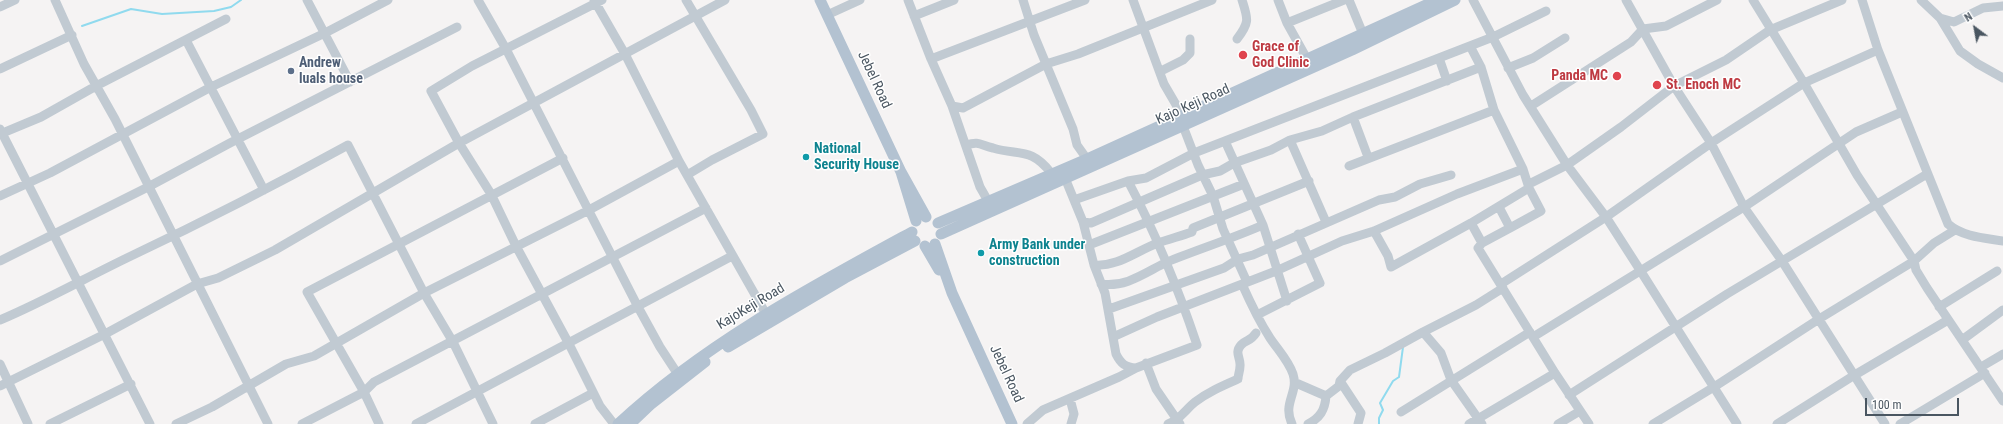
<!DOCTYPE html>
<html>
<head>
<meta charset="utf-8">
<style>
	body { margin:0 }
	#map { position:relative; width:2003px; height:424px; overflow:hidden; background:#f5f3f3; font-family:"Roboto Condensed",sans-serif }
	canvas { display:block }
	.north { position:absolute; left:1955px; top:8px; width:40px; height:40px; -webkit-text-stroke:3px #fff; paint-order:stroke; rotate:328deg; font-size:11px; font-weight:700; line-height:16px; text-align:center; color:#4a5661 }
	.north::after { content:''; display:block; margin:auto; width:14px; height:18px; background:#4a5661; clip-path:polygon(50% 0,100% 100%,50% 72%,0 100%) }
	.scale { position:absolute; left:1865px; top:398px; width:94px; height:18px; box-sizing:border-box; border:2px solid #4a5661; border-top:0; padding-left:5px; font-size:12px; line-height:14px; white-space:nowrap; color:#4a5661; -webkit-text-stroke:3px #fff; paint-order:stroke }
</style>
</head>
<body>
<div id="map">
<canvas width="2003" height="424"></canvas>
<div class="north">N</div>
<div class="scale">100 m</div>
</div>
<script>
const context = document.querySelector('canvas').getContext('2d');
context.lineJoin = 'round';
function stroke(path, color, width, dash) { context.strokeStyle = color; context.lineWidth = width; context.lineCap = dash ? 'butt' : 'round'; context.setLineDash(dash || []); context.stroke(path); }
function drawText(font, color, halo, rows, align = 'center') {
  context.font = font + ' "Roboto Condensed",sans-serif'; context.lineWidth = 3; context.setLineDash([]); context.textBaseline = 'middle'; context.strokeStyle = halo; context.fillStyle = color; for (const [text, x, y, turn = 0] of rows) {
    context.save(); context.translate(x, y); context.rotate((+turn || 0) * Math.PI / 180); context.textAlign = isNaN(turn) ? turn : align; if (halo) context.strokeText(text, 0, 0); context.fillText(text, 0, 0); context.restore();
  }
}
const stream = new Path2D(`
	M82,26L131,9L162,14L214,11L231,7L241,0
	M1379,424V418L1383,410L1380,403L1393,381L1399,377L1403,347`);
const minor = new Path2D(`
	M55,0L84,64L115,119L268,424
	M307,0L350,82
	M478,0L506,49L638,307L660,347L677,373
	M594,0L625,54L679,161L766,314
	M602,0L472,66L431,91L459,143L491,194L516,246L569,344L600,406L614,424
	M686,0L751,110L763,134L712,160L687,175
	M908,0L931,59L952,106L980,187L988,201
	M1023,0L1034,35L1073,129L1077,145L1087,159
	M1133,0L1164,84L1182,115
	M1278,0L1287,23L1307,59
	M1349,0L1363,34L1367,38
	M1473,0L1523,95L1567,165L1606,217L1640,270L1737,424
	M1626,0L1674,86L1711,143L1744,207L1782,261L1885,424
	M1753,0L1804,83L1857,175L1914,261L1916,270L1927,288L2003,401
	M1862,0L1878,50L1948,224C1963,237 1984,238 2003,241
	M1921,0L1940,18L1960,51L1978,64L2003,78
	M0,7L15,0
	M827,15L860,0
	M914,16L954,0
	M1940,18L1954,22L1983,8L2003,6
	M1287,23L1344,0
	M1237,39C1250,22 1248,19 1242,0
	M186,40L264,190
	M1470,46L1481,67L1494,110L1523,169L1529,188L1541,211L1510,228
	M1439,58L1447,81
	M931,59L1085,0
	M1508,68L1533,58L1565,38
	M0,69L72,35
	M1161,71L1183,60L1190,53V39
	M952,106L963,108L1046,64L1078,54L1212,0
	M1531,106L1631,42L1643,29L1666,26L1717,0
	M1353,117L1368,157
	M1183,126L1198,165L1213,196L1223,229L1247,282
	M0,129L150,424
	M0,134L41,117L96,86L226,19
	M1290,140L1326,222
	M1225,141L1263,225L1287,301
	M966,145C980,141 980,145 993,148C1019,156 1031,147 1051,173
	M1349,166L1494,110
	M1065,178L1083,222L1094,265L1105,293L1116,354C1121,364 1125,367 1136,368L1197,345C1178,288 1156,234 1128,181
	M1529,184L1567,165L1621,127L1674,86L1726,60L1770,30L1842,0
	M0,196L50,173L211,87L325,33L388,0
	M1074,200L1128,181L1146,178L1194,153L1493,37L1546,11
	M1083,222L1091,223L1202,175L1220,171L1234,163L1271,150L1290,140L1322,131L1353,117L1481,67
	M1471,223L1482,243L1478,248L1555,373L1589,424
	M1374,231L1388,256L1391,267L1471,223L1529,188
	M1482,243L1510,228L1499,207
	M1089,245L1244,184
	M0,261L148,187L230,143L457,27
	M1094,265C1118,267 1136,251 1158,243C1169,239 1181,236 1192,232L1193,228L1309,181
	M1101,284C1126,288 1146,272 1167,262C1199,249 1231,239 1263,225
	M1242,284C1250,302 1259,321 1270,338C1278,350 1288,360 1293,374C1299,393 1282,403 1292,424
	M1501,284L1606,217L1711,143L1804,83L1878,50
	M1939,307L1997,271
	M1109,309L1224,268L1238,259L1253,255L1379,200L1395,197L1420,184L1451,175
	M1257,315L1320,283L1298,234
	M0,320C45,301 87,277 131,256C205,221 277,184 348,145L424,293L453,342L493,424
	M1113,337L1157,317L1276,271L1342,241L1374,231L1457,194L1523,169
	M1533,337L1744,207L1856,132L1902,112
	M1962,340L2003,310
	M1146,363L1156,389L1180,424
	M0,364L28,424
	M1981,367L2003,354
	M1340,381L1361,413L1358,424
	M1296,383L1326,396L1339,386L1340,381L1350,370L1385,353L1423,332
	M0,386L105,334L197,284L218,278L275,250L459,143L725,0
	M1569,395L1727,294L1927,174
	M1070,399L1074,414L1071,424
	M1401,412L1530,332
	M50,424L131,384
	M176,424L212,407L286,364L314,356L424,293L589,210L679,161
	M302,424L364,392L374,382L706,208
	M379,424L364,392L307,292L563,158
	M416,424L732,256
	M535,424L593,393
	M1027,424L1043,410L1119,377L1136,368
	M1168,424C1181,419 1185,410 1195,402C1208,392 1222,386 1238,379C1238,375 1240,371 1240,366C1241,358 1234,353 1241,345C1247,339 1250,342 1256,333
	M1308,424C1320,418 1325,410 1326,396
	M1469,424L1555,373
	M1482,424L1451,380L1441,353L1423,332L1476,305L1503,288
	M1558,424L1580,411
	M1653,424L1714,387L1819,319L1914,261L1934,243L1955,230
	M1777,424L1853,376L1948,320
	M1900,424L1985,373`);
const major = new Path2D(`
	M820,0L901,172
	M916,221L901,172L926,217
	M938,223L1087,159L1437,0
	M941,234L1352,50L1455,0
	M935,244L952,293L1012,424
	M925,246L939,270
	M728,347L845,278L915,241
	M618,424C704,344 809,288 912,232
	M630,424L650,405L705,362`);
const markers = [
	[1243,55,5,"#e0444e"],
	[291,71,4,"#5c6f8a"],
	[1617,76,5,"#e0444e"],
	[1657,85,5,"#e0444e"],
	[806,157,4,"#0f9aa8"],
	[981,253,4,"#0f9aa8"]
];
const healthNames = [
	["Grace of",1252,47],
	["God Clinic",1252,63],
	["Panda MC",1608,76,"right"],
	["St. Enoch MC",1666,85]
];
const serviceNames = [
	["Andrew",299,63],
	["luals house",299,79]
];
const streetNames = [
	["Jebel Road",874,80,65],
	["Kajo Keji Road",1193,105,-24],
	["KajoKeji Road",751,307,-31],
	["Jebel Road",1006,374,65]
];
const cultureNames = [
	["National",814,149],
	["Security House",814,165],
	["Army Bank under",989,245],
	["construction",989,261]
];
stroke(stream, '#90daee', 2);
stroke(minor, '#c1cad2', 9);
stroke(major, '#b3c2d1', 11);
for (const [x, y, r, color] of markers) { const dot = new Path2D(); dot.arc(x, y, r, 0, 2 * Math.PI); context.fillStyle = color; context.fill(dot); stroke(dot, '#fff', 1.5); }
drawText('bold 14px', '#be3a42', '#fff', healthNames, 'left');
drawText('bold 14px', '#4e5e75', '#fff', serviceNames, 'left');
drawText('14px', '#4a5661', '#fff', streetNames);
drawText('bold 14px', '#0d838f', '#fff', cultureNames, 'left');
</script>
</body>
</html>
